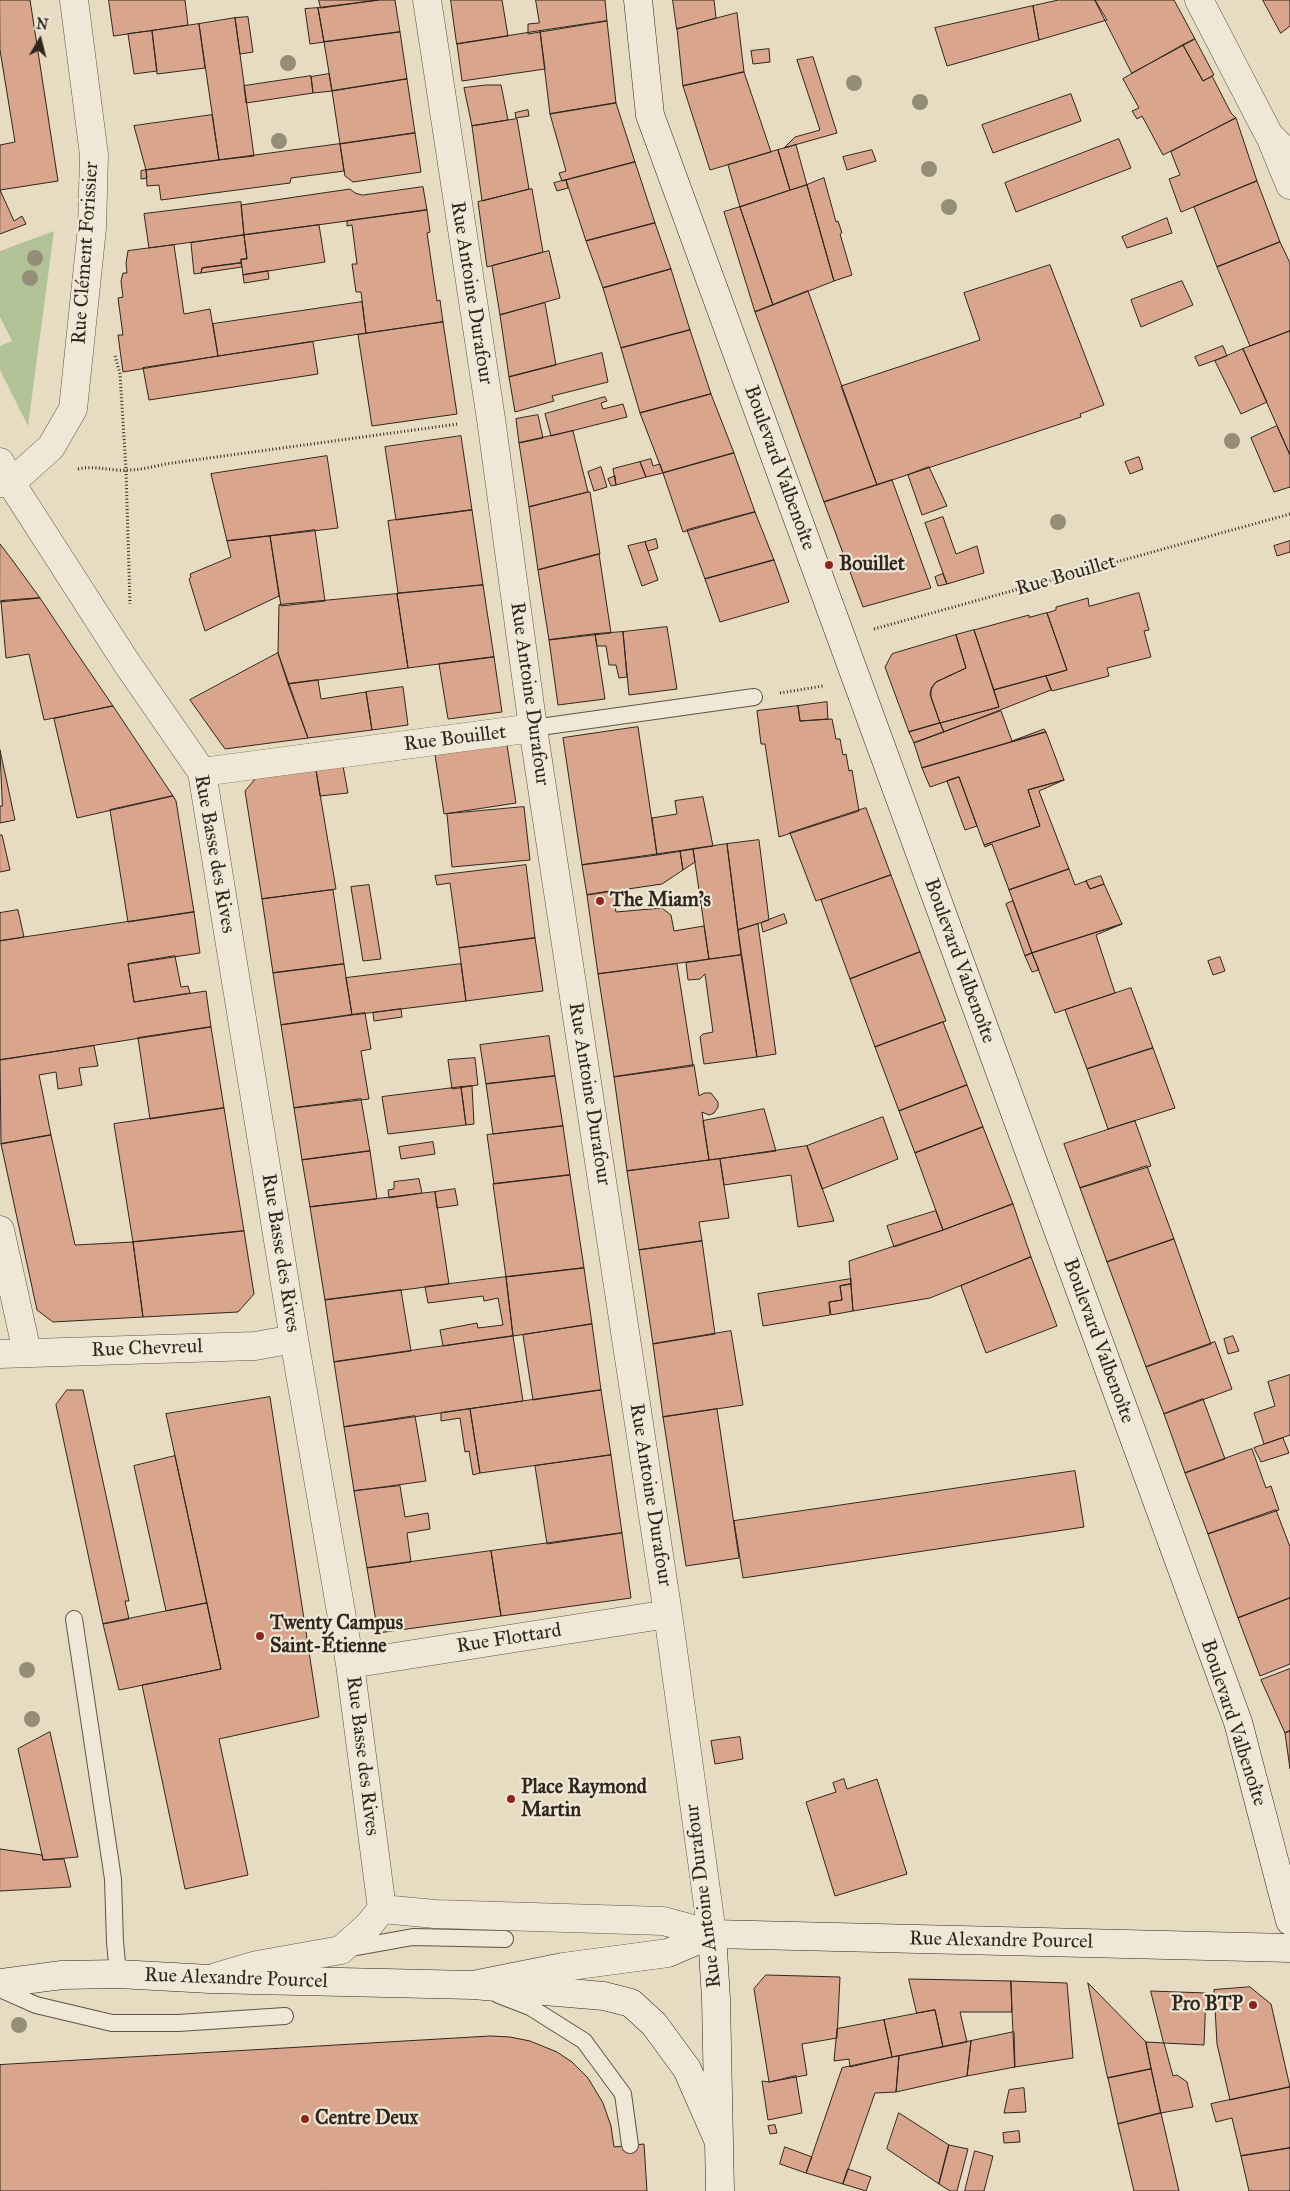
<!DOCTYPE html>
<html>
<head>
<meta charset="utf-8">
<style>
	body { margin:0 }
	#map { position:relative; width:1290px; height:2191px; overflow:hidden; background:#e7dcc2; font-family:"IM FELL Great Primer",serif }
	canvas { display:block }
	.north { position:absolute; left:15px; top:15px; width:50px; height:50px; -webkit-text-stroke:4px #efe8d7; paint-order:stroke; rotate:8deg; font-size:14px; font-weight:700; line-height:20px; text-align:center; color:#31251d }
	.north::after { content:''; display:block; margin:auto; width:18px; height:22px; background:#31251d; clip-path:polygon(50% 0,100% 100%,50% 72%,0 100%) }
</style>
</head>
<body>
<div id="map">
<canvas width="1290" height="2191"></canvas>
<div class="north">N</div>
</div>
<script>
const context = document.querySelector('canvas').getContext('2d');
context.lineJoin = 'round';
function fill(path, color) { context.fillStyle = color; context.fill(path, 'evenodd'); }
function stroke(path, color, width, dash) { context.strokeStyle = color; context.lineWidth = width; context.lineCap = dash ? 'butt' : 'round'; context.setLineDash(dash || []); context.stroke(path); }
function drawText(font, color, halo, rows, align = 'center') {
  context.font = font + ' "IM FELL Great Primer",serif'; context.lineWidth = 4.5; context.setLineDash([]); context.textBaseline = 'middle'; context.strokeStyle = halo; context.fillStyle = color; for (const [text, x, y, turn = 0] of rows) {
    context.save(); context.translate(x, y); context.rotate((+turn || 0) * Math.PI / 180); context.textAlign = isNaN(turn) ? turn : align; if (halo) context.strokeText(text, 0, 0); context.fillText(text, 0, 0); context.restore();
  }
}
const green = new Path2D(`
	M54,231L28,426L0,370V346L12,341L0,317V251Z`);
const building = new Path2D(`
	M0,0H30L58,181L0,190V145L15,142L0,50Z
	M109,0H185L188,25L114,36Z
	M319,0H379L321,8Z
	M379,0H395L400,32L324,42L318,8Z
	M451,0H502L508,36L457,44Z
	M536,0H605L607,21L528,34V24L539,23Z
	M673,0H714L716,18L677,29Z
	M1059,0H1095L1107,20L1039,40L1033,6Z
	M1095,0H1174L1195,39L1132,73Z
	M1263,0H1290V26L1281,33Z
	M1033,6L1039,40L947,66L935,28Z
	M318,8L324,42L310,44L305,9Z
	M737,13L744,72L683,86L677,29Z
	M248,17L253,52L240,54L235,18Z
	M235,18L254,156L219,160L199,24Z
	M607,21L616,103L550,114L540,31Z
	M199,24L205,68L157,74L152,31Z
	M152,31L157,71L134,74L128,34Z
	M540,31L545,69L462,81L457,44Z
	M400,32L407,79L332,91L324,42Z
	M1195,39L1214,75L1203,81L1183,45Z
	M1183,45L1203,81L1212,76L1231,113L1236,118L1163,155L1142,116L1137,119L1132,111L1139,108L1123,79Z
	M769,49L770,62L753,64L751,51Z
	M813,57L837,133L784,148L795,137L820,130L797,60Z
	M744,72L771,152L710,170L683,86Z
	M329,74L332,91L313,93L311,77Z
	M311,76L313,93L246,103L244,86Z
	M407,79L415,133L340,144L332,91Z
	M486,85H501L508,120L472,126L464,88Z
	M1071,94L1081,121L993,153L982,125Z
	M616,103L635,162L562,181L559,173L566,171L550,114Z
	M528,110L529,116L516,118L515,113Z
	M212,115L219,160L146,170L134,126Z
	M1236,118L1257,181L1181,212L1169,179L1180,175L1171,152Z
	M517,119L529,189L482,201L472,126Z
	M415,133L421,172L353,182L345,176L340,144Z
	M1119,139L1131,168L1016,212L1005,183Z
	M340,144L344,171L291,178L290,183L161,200L159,185L147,186L146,170Z
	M796,145L807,185L790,190L778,150Z
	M778,150L790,190L740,207L728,165Z
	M872,150L876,161L847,170L843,157Z
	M635,162L655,223L586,241L566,180Z
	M146,170L147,178L141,179V171Z
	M824,178L836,222L838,221L842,233L840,234L852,275L834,281L807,185Z
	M566,180L568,188L557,191L554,183Z
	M1257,181L1280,242L1217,267L1194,207Z
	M807,185L834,281L773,305L740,207Z
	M423,187L427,210L244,235L241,205L350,189L355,193L362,195Z
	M532,189L543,252L487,267L478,202Z
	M0,190L14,221L22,216L26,224L0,234Z
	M241,202L244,235L149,248L144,214Z
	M740,207L773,305L755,312L724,212Z
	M427,210L430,232L427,233L437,301L440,300L443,322L366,333L361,292H356L352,264H357L352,225L347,226V221Z
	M1167,218L1172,233L1127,248L1122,237Z
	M655,223L671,269L603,288L586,241Z
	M319,225L325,262L243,275L241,259H247L244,235Z
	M244,235L247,259H241V263L202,268L201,273L194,274L191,243Z
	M1280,242L1290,263V331L1250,346L1217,267Z
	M174,245L184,314L210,309L218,356L123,372L118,335H123L118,298L123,297L121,281L123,273H127L126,263L128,251Z
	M549,251L560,298L500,315L492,266Z
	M241,263L242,267L201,273L202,268Z
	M1050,265L1104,405L1080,414L1081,417L877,485L841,386L980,340L964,293Z
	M671,269L690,330L621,348L603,288Z
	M268,271L269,279L244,283L243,275Z
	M1182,281L1193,305L1141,327L1131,300Z
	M808,291L877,485L824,502L755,312Z
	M362,302L366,333L218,356L213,324Z
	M545,303L556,365L509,377L500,315Z
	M443,322L457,414L372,426L358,335Z
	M690,330L711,394L640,413L621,348Z
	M1290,331V455L1243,349Z
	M313,342L318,374L149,400L143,368Z
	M1223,346L1227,356L1199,366L1195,357Z
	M1243,349L1267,402L1241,414L1215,361Z
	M602,353L608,382L552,396L554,401L515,412L509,377Z
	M711,394L734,453L663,473L640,413Z
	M605,397L607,401L601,403L603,409L623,404L627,417L551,436L545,414Z
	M538,415L543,438L519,443L516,419Z
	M1277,426L1290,455V487L1274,492L1251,438Z
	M573,431L588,492L529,507L519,443Z
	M461,436L472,510L396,520L385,447Z
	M734,453L755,512L683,532L663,473Z
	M327,456L338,528L227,541L211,474Z
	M1139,457L1143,469L1130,474L1125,462Z
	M651,459L653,466L660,464L663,473L646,477L640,462Z
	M640,462L646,477L616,485L613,469Z
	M601,467L607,487L594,491L588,472Z
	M929,467L947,506L922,515L908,475Z
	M615,476L616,485L611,486L608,479Z
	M892,480L931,588L863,607L824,502Z
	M588,492H590L600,554L538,570L529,507Z
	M472,510L483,585L398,593L388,521Z
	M755,512L774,560L705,579L687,530Z
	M943,517L956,554L977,546L984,573L947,584L925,523Z
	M315,530L325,601L281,606L270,536Z
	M270,536L279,596L205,631L189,579L191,577L190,574L231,557L227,541Z
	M656,539L658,548L648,551L645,542Z
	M1290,541V552L1277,556L1274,546Z
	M645,542L658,580L642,586L628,546Z
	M0,544L10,557L40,598L0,602Z
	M599,554L611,633L549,640L538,570Z
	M774,560L789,602L720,622L705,579Z
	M943,574L947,584L938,586L935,577Z
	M483,585L494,657L408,668L397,594Z
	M1139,593L1149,630L1144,631L1151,657L1107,668L1109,676L1052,691L1046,676L1067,670L1047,613L1056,610V607L1088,598L1089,606Z
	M397,594L408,668L288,684L278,653L279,605Z
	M40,598L72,646L113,706L44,720L29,654L6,658L1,601Z
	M1047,613L1067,670L994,690L974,630L1029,615V617Z
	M667,627L677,689L629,695L623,632Z
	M974,630L999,707L940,723L931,697V689L936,682L966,668L956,635Z
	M623,632L627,677L619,678L616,665H609L606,646H597L595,634Z
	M595,634L605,699L558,705L549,640Z
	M956,635L966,668L936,682L932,687L930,694L940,723L909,732L885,667L892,654Z
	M278,653L308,738L225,749L190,700Z
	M494,657L502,712L448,719L439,664Z
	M1046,676L1051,690L944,732L940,723L999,707L994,690Z
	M318,680L321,699L366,692L372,730L308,738L288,684Z
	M403,687L408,725L372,730L366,692Z
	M827,702L828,719L800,721L798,706Z
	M113,706L173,796L77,818L54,719Z
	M798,706L800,721L832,719L836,739H840L843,755L846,754L849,771L852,770L859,811L779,837L765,744H761L757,711Z
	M1001,711L1012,741L1044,729L1046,732L922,768L914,743Z
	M940,723L944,732L914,743L909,732Z
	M638,727L657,855L582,865L563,738Z
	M1046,732L1064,780L1028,790L1040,826L984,845L959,777L930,787L922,768Z
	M507,745L516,803L444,814L435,755Z
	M0,750L15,820L0,823V806H2Z
	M343,766L348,793L320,796L316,770Z
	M316,770L336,889L262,899L245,791L255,779Z
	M959,777L977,826L965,830L947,781Z
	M1064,780L1039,791L1069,869L1009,890L992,844L985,847L984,845L1040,826L1028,790Z
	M173,796L176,801L194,912L128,922L110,810Z
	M703,797L713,846L657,855L652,818L677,814L675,801Z
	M524,807L530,860L452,867L447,814Z
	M866,808L891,875L816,901L790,833Z
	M0,835H2L10,870L0,872Z
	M759,840L769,920L738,930L727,844Z
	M727,844L741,955L709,959L693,849Z
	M693,849L695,862L683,870L680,851Z
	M680,851L683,870L662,884L587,895L582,865Z
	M526,865L535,938L459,948L450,883L437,885L435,876Z
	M1069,869L1075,885L1086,881L1090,889L1104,884L1122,924L1032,953L1009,890Z
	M891,875L920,952L850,979L821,900Z
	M1101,876L1104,884L1090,889L1086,881Z
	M369,885L381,959L363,961L351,887Z
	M333,890L344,964L273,973L262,899Z
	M612,891L616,912L662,908L671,915L674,931L704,926L709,959L598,974L587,895Z
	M1013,901L1032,953L1025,956L1006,904Z
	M18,910L24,937L0,941V913Z
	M194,912L200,953L128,964L134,1002L206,991L211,1027L0,1060V941Z
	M784,914L787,923L763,932L761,923Z
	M758,924L776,1054L757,1057L738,930Z
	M1122,924L1096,935L1115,993L1055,1013L1032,953Z
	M535,938L543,991L466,1001L459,948Z
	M920,952L946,1021L875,1047L850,979Z
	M1032,953L1039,970L1032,972L1025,956Z
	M741,955L757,1057L704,1064L700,1037L703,1034L713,1032L705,974L700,979L688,980L686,963Z
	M175,956L181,987L188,986L190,993L134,1002L128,964Z
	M1220,957L1225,971L1213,975L1208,961Z
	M344,964L352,1015L281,1025L273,973Z
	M461,964L466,1001L352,1015L346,978Z
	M677,964L693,1066L614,1077L598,974Z
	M1131,988L1153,1048L1087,1069L1065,1010Z
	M401,1009L402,1017L374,1021L373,1013Z
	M365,1013L371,1049L361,1051L369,1099L294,1108L281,1025Z
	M943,1022L967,1085L899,1111L875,1047Z
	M211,1027L224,1108L150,1119L138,1038Z
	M549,1036L555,1076L486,1084L480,1045Z
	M94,1046L98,1066L79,1068L82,1085L58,1089L56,1072L39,1075L51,1135L1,1144L0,1060Z
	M1153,1048L1175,1108L1108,1129L1087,1069Z
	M475,1058L478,1085L452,1089L448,1060Z
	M694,1065L699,1096L704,1093H711L718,1102V1107L714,1113L709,1115L702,1112L709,1160L627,1171L614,1077Z
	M555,1076L563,1126L493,1134L486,1084Z
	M967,1085L983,1127L915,1153L899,1111Z
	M472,1086L474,1124L466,1125L461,1087Z
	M461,1087L466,1125L388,1134L382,1097Z
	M361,1099L370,1151L302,1160L294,1108Z
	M224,1108L244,1231L133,1242L114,1124Z
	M764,1109L776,1151L709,1160L703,1121Z
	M883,1117L898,1159L822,1189L807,1146Z
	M1135,1121L1151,1166L1080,1188L1064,1144Z
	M563,1126L570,1175L494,1184L487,1135Z
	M983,1127L1013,1204L943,1230L915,1153Z
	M51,1135L75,1245L133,1242L143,1317L53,1322L37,1310L1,1144Z
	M433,1142L435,1154L401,1159L399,1147Z
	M807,1146L834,1221L798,1227L791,1175L724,1185L720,1159Z
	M370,1151L377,1199L310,1207L302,1160Z
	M720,1159L729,1218L699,1222L702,1241L639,1250L627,1171Z
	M1147,1166L1174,1239L1107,1262L1080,1188Z
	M570,1175L584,1268L506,1277L493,1184Z
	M419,1179L422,1193L389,1198L388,1190L394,1189V1182Z
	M455,1189L458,1205L437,1208L435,1192Z
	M435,1192L449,1284L325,1300L310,1207Z
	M1013,1204L1031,1257L930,1298L853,1311L849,1261L943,1230Z
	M936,1211L943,1230L894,1247L887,1226Z
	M244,1231L254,1294L238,1312L143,1317L133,1242Z
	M1174,1239L1211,1344L1146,1367L1107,1262Z
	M702,1241L715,1334L653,1344L639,1250Z
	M1031,1257L1057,1326L986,1353L961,1286Z
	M584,1268L592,1324L513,1336L506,1277Z
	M506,1277L513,1336L443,1346L440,1330L477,1323L478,1328L503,1325L498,1298L484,1301L483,1296L428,1303L425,1287Z
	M851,1279V1284L840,1286L842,1300L829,1302L830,1315L763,1326L758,1294Z
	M851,1284L853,1311L831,1315L829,1302L842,1300L840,1286Z
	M401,1290L411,1351L334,1362L325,1300Z
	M592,1324L601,1390L533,1400L523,1335Z
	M731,1331L743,1405L663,1417L653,1344Z
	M513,1336L523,1401L344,1427L334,1362Z
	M1233,1336L1239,1351L1228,1354L1224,1339Z
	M1215,1342L1232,1389L1164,1414L1146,1367Z
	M1290,1375V1435L1264,1444L1254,1413L1275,1406L1268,1382Z
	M67,1390H83L129,1601H125L129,1619L103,1624L56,1405Z
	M601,1390L611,1455L480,1473L470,1409Z
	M270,1397L319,1717L219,1739L248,1875L185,1889L142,1685L221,1669L166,1414Z
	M1203,1399L1225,1459L1185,1473L1164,1414Z
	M470,1409L480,1473L473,1475L469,1451L465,1452L460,1418L441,1421V1413Z
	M717,1409L739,1558L686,1566L663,1417Z
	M415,1416L426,1481L354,1491L344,1427Z
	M1283,1438L1289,1453L1261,1462L1254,1448Z
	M1252,1449L1266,1488L1271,1486L1279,1510L1208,1534L1185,1473Z
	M611,1455L622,1533L547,1544L535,1466Z
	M175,1456L207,1603L166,1611L134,1466Z
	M1075,1471L1084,1527L743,1578L734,1521Z
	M400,1486L405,1517L428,1513L430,1529L407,1533L411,1562L367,1568L354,1491Z
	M1276,1510L1290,1547V1598L1238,1618L1208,1534Z
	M622,1533L631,1598L501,1616L491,1551Z
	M491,1551L501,1616L378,1633L367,1568Z
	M1290,1598V1664L1260,1676L1238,1618Z
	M207,1603L221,1669L119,1690L103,1624Z
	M1290,1669V1731L1285,1733L1261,1680Z
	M1290,1731V1769L1285,1733Z
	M50,1732L78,1857L43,1860L42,1855L18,1749Z
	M740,1737L743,1759L715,1764L711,1741Z
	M844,1779L847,1789L877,1779L907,1874L835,1896L806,1802L836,1792L833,1783Z
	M0,1849L42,1855L43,1860L64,1859L71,1887L0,1891Z
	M766,1975L840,1977L837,2038L802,2044L807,2075L769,2082L754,1989Z
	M909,1979L1011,1981L1012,2012H960L967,2042L943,2047L935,2010L917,2013Z
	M1011,1981L1067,1983L1073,2058L1015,2067Z
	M1088,1983L1146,2042L1151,2069L1108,2078Z
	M1250,1987L1271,2004L1290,2087L1230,2100L1217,2044L1214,1990Z
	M1151,1991L1206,1993L1204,2045L1164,2043Z
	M935,2010L943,2047L892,2057L884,2020Z
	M884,2020L892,2057L850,2067L849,2059L834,2061L837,2029Z
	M1014,2032L1015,2067L967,2076L971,2041Z
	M491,2036L510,2037L530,2041L557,2052L572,2062L588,2078L603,2103L611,2126L614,2147L644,2144L647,2191H0V2065Z
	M971,2041L967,2076L896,2092L899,2056Z
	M1146,2042L1164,2043L1173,2076L1177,2075L1187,2082L1193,2107L1161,2113Z
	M899,2056L896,2092L875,2093L843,2184L806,2173L842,2068Z
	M1151,2069L1161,2113L1118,2124L1108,2078Z
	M796,2076L802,2113L768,2120L762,2081L769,2082Z
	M1290,2087V2148L1241,2156L1232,2118L1216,2122L1211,2104Z
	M1024,2088L1026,2112L1004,2113L1009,2090Z
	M899,2113L949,2145L939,2184L887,2149Z
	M1161,2113L1179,2191H1134L1118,2124Z
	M775,2125L777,2133L770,2134L768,2126Z
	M1019,2131L1020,2142L1004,2143L1003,2133Z
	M949,2145L968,2149L957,2191H950L939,2184Z
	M785,2147L812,2157L806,2173L780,2164Z
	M1290,2148V2191H1249L1241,2156Z
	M975,2151L993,2156L984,2191H965Z
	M848,2169L871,2177L866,2191L843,2184Z`);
const path = new Path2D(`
	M115,356L120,374L126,470L130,604
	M78,469C92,466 103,469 117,470C134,471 149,468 165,464L458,424
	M874,629L1290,514
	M780,693L823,686`);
const lane = new Path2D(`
	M533,728L754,697
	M74,1619L113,1879L115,1942L118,1974
	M346,1949L413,1937L505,1939
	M0,1989L36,2005L112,2023H178L285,2016
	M499,1995L530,2007L584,2041L623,2094L630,2145`);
const street = new Path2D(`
	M1199,0L1269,135L1290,156
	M1272,141L1290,185
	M0,462L11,483L126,662L202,772L294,1339L350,1664L382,1909L368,1926L341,1950L257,1965L216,1977
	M0,483H11L51,447L73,409L92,228L94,155L74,0
	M202,772L533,728
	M0,1230L27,1352
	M0,1354L255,1346L294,1339
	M350,1664L668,1614
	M382,1909L435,1914L663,1921L712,1934L668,1614L533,728L491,419L427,0`);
const secondary = new Path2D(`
	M638,0L650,115L1238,1722L1290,1921
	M712,1934L716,1999L720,2191
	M0,1983L62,1975L118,1974L210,1979L473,1985L604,1996L631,2003L654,2024L687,2069L719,2142
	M473,1985L563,1967L668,1953L712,1934L1290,1948`);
const trees = [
	[288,63],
	[854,83],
	[920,102],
	[279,141],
	[929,169],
	[949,207],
	[35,258],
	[30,278],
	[1232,441],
	[1058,522],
	[27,1670],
	[32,1719],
	[19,2025]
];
const markers = [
	[829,565,5,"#8f2418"],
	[600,901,5,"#8f2418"],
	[260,1636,5,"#8f2418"],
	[511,1799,5,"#8f2418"],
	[1253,2005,5,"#8f2418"],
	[305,2119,5,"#8f2418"]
];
const streetNames = [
	["Rue Clément Forissier",86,253,-86],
	["Rue Antoine Durafour",471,293,81],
	["Boulevard Valbenoîte",779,468,70],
	["Rue Bouillet",1066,576,-16],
	["Rue Antoine Durafour",529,694,82],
	["Rue Bouillet",455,739,-7],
	["Rue Basse des Rives",214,854,80],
	["Boulevard Valbenoîte",959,961,70],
	["Rue Antoine Durafour",589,1094,81],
	["Rue Basse des Rives",280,1253,81],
	["Boulevard Valbenoîte",1098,1341,70],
	["Rue Chevreul",147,1349,-2],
	["Rue Antoine Durafour",650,1495,81],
	["Rue Flottard",509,1639,-9],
	["Boulevard Valbenoîte",1233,1723,72],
	["Rue Basse des Rives",362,1756,83],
	["Rue Antoine Durafour",704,1896,-97],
	["Rue Alexandre Pourcel",1001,1941,1],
	["Rue Alexandre Pourcel",236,1979,2]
];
const poiNames = [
	["Bouillet",839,565],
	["The Miam's",610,901],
	["Twenty Campus",270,1624],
	["Saint-Étienne",270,1647],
	["Place Raymond",521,1788],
	["Martin",521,1811],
	["Pro BTP",1243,2005,"right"],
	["Centre Deux",315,2119]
];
fill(green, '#b1c297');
fill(building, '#d9a68d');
stroke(building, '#31251d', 1);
stroke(lane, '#5e5346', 18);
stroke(street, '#5e5346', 29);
stroke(secondary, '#31251d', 29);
stroke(path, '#31251d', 3, [1, 2.5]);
stroke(lane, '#efe8d7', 16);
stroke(street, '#efe8d7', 28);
stroke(secondary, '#efe8d7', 28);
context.fillStyle = '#948d78';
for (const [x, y] of trees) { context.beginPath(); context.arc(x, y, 8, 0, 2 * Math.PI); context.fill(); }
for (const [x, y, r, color] of markers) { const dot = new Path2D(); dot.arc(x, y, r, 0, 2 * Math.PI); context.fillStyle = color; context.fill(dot); stroke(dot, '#efe8d7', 2); }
drawText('20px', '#31251d', '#efe8d7', streetNames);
drawText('bold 20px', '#31251d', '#efe8d7', poiNames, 'left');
</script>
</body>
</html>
